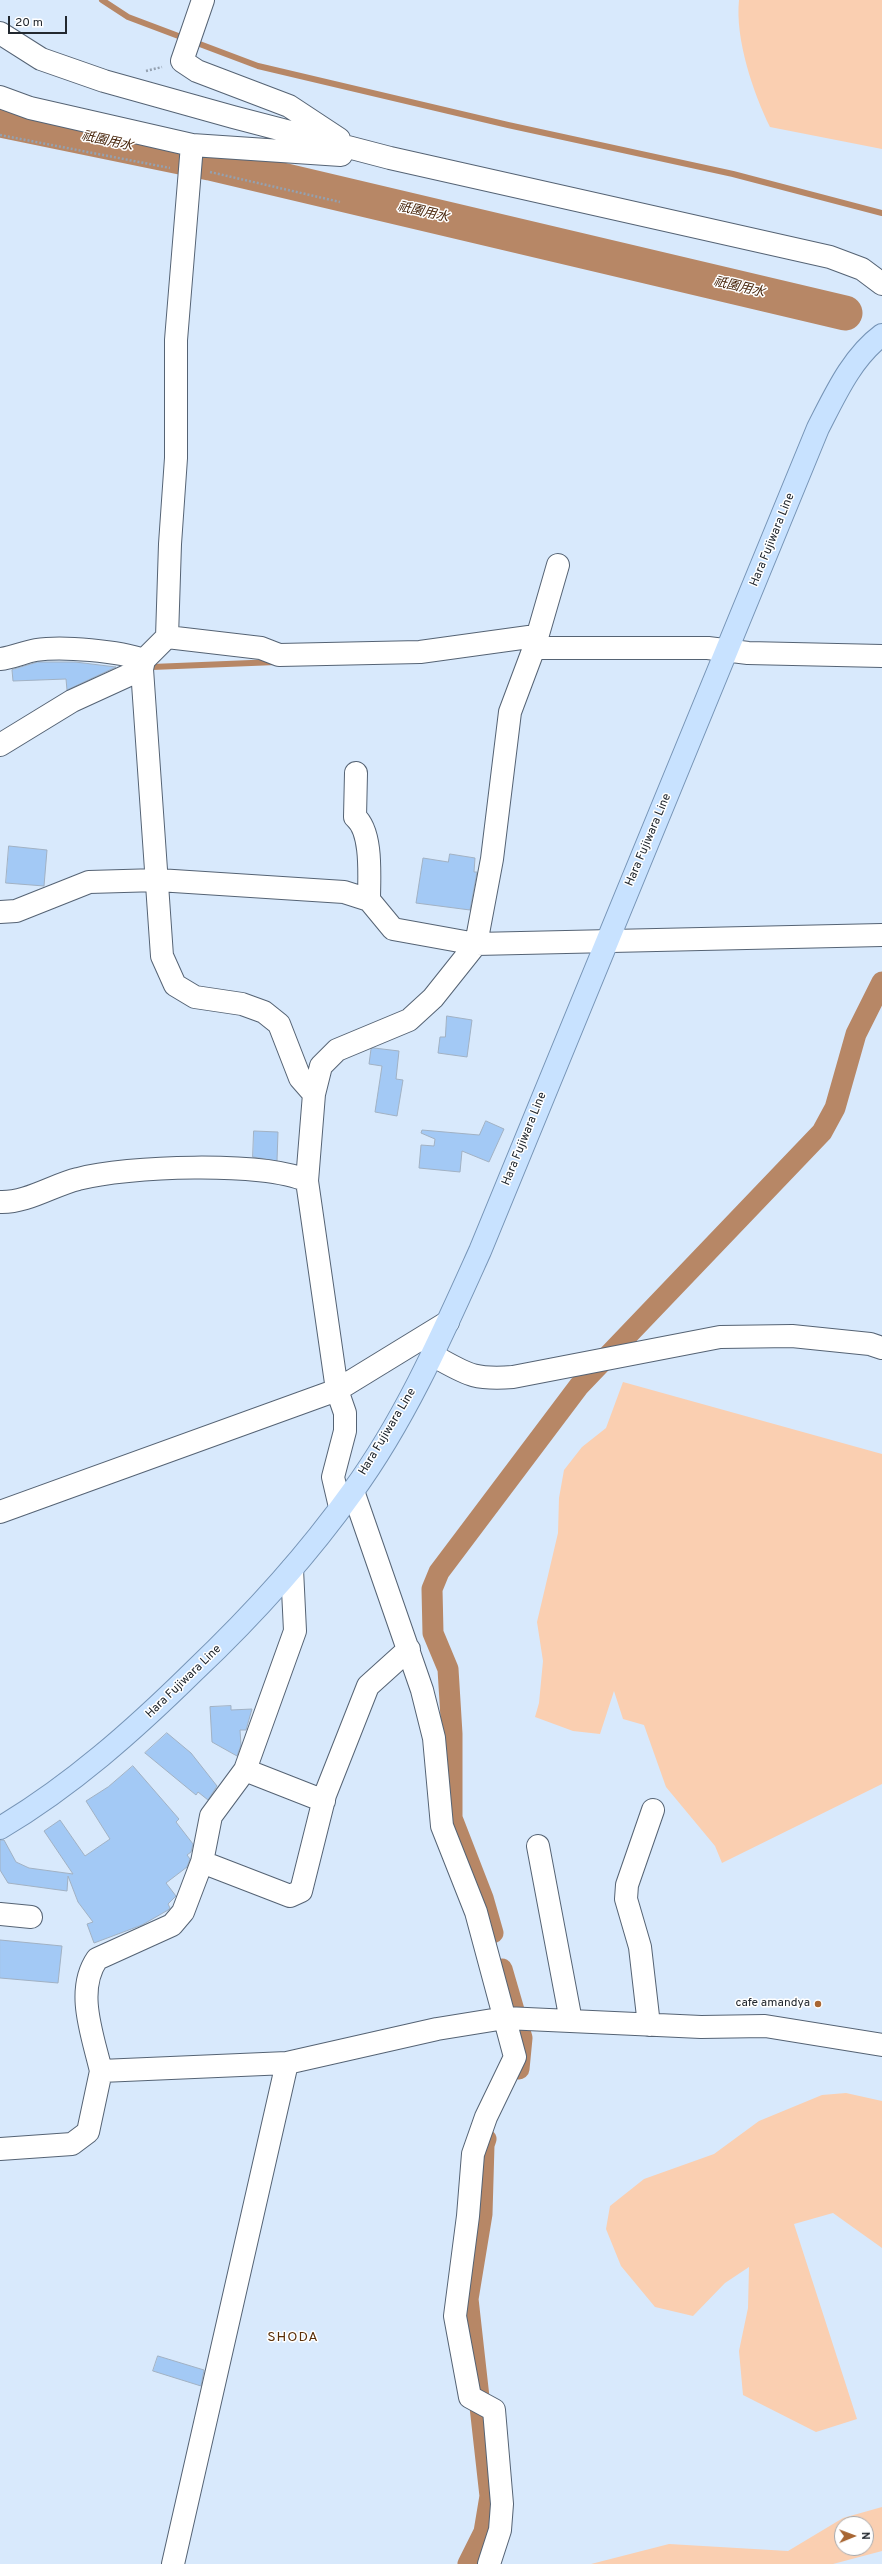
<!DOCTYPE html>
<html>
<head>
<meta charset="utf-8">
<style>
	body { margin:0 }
	#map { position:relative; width:882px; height:2564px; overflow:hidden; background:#d8e9fc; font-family:Overpass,sans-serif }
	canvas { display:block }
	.north { position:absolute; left:834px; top:2516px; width:40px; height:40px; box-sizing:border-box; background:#fff; border:1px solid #a7a9ac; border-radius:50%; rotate:89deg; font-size:11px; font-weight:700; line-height:16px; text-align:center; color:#22282f }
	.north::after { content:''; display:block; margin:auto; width:14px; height:18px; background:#a86633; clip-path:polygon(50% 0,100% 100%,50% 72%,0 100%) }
	.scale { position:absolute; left:8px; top:16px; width:59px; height:18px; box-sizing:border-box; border:2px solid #22282f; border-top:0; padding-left:5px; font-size:12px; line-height:14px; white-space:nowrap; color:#22282f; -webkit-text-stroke:3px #fff; paint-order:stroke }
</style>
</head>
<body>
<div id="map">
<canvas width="882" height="2564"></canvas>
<div class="north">N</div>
<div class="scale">20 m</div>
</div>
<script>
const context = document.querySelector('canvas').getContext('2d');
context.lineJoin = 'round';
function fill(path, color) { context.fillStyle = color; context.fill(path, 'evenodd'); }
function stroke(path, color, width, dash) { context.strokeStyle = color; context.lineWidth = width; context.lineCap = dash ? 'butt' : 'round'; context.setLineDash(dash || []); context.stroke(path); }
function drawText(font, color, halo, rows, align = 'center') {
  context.font = font + ' Overpass,"Noto Sans JP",sans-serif'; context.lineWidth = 3; context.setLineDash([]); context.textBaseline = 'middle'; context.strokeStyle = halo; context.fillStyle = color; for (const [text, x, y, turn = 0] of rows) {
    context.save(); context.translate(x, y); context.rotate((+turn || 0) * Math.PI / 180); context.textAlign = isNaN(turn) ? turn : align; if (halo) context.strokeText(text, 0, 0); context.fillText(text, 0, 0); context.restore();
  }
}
const green = new Path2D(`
	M739,0H882V149L770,127C753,92 735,39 739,0Z
	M623,1382L882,1454V1784L722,1863L715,1846L666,1787L644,1725L623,1719L614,1691L600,1734L573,1731L535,1717L539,1703L543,1661L537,1622L558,1533L559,1498L564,1470L582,1447L606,1428Z
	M846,2093L882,2101V2248L833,2213L794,2224L857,2419L816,2432L743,2395L739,2351L748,2308L749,2267L725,2283L693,2316L655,2307L621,2266L606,2229L610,2206L644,2179L714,2154L759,2121L822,2095Z
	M882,2507V2551L833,2564H591L669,2544L788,2551L843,2518ZM842,2524H866V2548H842Z`);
const stream = new Path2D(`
	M102,0L128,17L258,66L508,125L733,174L882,213
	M0,117L3,120
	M152,667L276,662`);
const canal = new Path2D(`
	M493,1933L483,1898L452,1818V1734L448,1669L433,1633L432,1589L439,1572L579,1386L822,1132L835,1108L856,1034L882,982
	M502,1969L522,2038L519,2069
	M468,2564L484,2532L490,2496L468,2299L482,2214L484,2145L486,2139`);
const river = new Path2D(`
	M0,120L210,163L845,313`);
const building = new Path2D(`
	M38,662H75L116,667L67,690L66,679L13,681L12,670Z
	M9,846L47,850L44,886L6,883Z
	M450,854L475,858L474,872H477L470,910L416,903L423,858L448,862Z
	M447,1016L472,1020L467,1057L438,1053L440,1037H445Z
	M374,1048L399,1051L396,1079L403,1080L397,1116L375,1112L382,1066L369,1064L371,1049Z
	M486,1121L504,1129L489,1162L462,1151L460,1172L419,1168L421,1145L434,1146L435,1139L421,1133L422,1130L479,1135Z
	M254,1131L278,1132L277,1161L253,1157Z
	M231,1706V1710L252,1709L246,1730H240L241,1745L237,1756L212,1742L210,1707Z
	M167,1733L191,1753L217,1786L208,1800L198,1792L196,1795L145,1753Z
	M133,1766L179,1819L176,1822L193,1844L191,1852L187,1855L190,1859L187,1867L166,1883L176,1896L168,1904L170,1908L168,1910L142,1925L94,1943L87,1924L93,1922L78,1902L68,1876L67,1891L8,1883L0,1870V1840H4L16,1862L29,1868L73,1874L44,1831L60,1820L85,1856L110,1839L86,1801L108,1787Z
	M0,1940L62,1946L58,1983L0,1978Z
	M158,2356L204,2370L201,2386L153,2371Z`);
const path = new Path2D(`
	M146,71L162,67
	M0,135L170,168
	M210,172L340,202`);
const minor = new Path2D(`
	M203,0L182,61L197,71L289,106L339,139
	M0,33L41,59L104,81L233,117L390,158L830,257L862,269L882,284
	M0,97L30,108L192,145L341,155
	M192,145L176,340V458L170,544L167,637L144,660L142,669L162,956L175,985L195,997L242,1004L264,1012L279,1024L300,1078L314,1094
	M167,637L261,648L279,655L420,652L536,636
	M534,648H708L748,653L882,656
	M0,659C12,658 24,652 36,650C63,646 119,651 144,660
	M0,745L72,701L142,669
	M356,773L355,817C373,832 369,878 369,900
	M0,912L16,911L89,882L158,880L344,892L369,900L393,929L476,944L882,935
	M0,1202C27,1203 53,1185 78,1179C126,1166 264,1161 307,1181
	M432,1355C467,1374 472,1380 513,1377L720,1337L792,1336L870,1344L882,1348
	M353,1491L422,1690L434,1738L442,1826L476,1912L515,2057L486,2117L473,2154L468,2216L455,2316L470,2397L494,2410L502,2504L500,2530L489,2564
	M340,1507L333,1477L345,1431V1413L337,1390L307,1181L314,1094L321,1066L337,1050L409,1020L433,998L476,944L492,859L510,712L534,648L558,565
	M0,1512L337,1390L448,1322
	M245,1770L324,1801
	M538,1846L571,2021
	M202,1862L290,1896L301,1891L325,1795L368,1686L409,1649
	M0,1914L31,1917
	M649,2025L640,1947L626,1899L627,1885L653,1810
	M101,2071C93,2036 75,1991 97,1959L172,1925L183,1912L202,1862L211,1816L245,1770L295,1631L292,1569
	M0,2149L72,2144L88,2132L101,2071L287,2063L437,2029L505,2018L701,2027L765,2026L882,2045
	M173,2564L287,2063`);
const major = new Path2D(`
	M0,1828C71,1786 134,1730 193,1672C251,1617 306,1557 353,1491C406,1418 443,1333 480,1251L818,428C835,395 852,357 882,335`);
const markers = [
	[818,2004,4,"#a86633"]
];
const streetNames = [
	["Hara Fujiwara Line",773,540,-68],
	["Hara Fujiwara Line",649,840,-67],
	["Hara Fujiwara Line",525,1139,-68],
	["Hara Fujiwara Line",388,1432,-59],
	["Hara Fujiwara Line",184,1682,-44]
];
const poiNames = [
	["cafe amandya",810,2004]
];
const waterNames = [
	["祇園用水",107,142,12],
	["祇園用水",423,213,13],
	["祇園用水",739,288,13]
];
const quarterNames = [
	["SHODA",293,2338]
];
fill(green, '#facfb1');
stroke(stream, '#b78766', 6);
stroke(canal, '#b78766', 21);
stroke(river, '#b78766', 35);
fill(building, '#a3c9f5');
stroke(building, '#a1b1c3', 1);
stroke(minor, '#556374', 24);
stroke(major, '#7694b6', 24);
stroke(path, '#94a1b0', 2.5, [2, 2]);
stroke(minor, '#fff', 22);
stroke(major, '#c8e2ff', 22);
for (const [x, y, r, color] of markers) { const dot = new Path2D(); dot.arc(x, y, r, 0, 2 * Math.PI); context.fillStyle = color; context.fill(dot); stroke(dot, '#fff', 1.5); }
drawText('12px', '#22282f', '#fff', streetNames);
drawText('12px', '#22282f', '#fff', poiNames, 'right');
drawText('italic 13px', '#49270d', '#fff', waterNames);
context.letterSpacing = '1px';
drawText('14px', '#592e07', '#fff', quarterNames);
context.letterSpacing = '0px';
</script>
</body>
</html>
